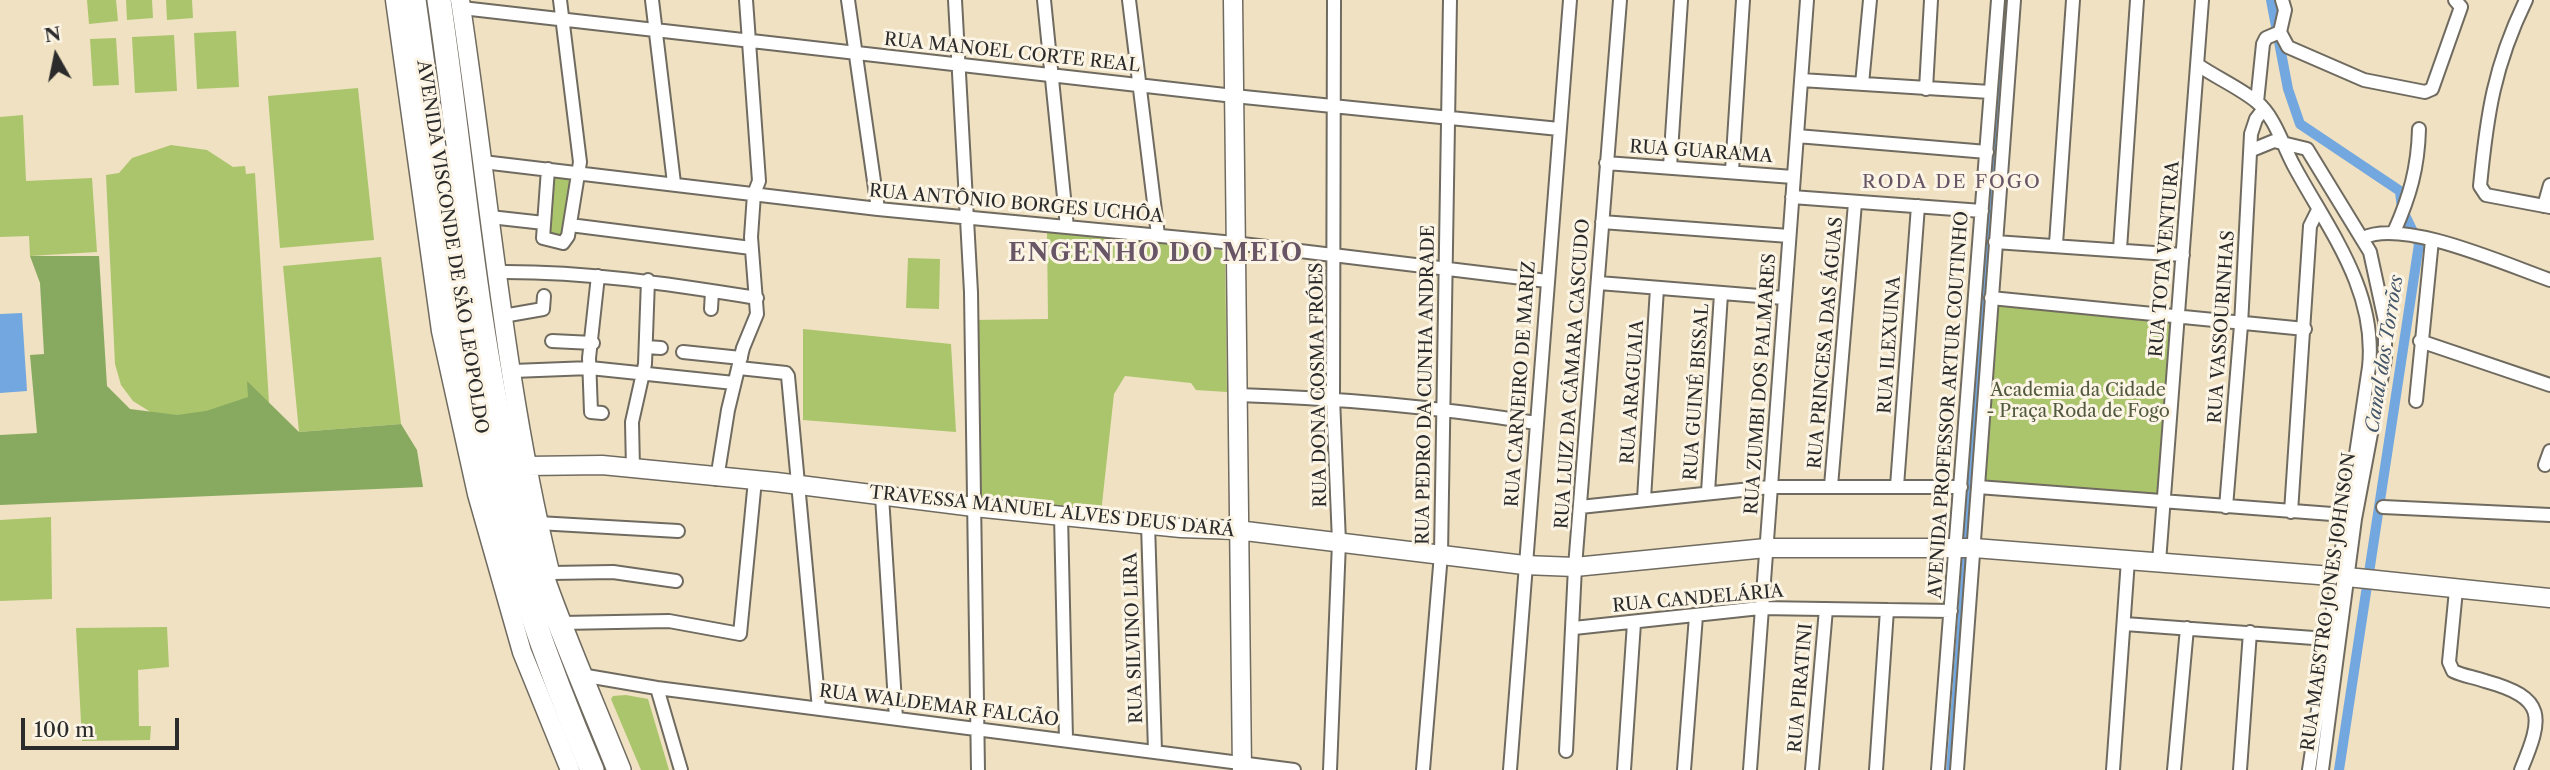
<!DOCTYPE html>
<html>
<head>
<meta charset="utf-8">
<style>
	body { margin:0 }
	#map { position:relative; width:2550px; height:770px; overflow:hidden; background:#efe1c1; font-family:"Libre Caslon Text",serif }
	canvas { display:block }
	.north { position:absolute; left:21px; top:21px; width:70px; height:70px; -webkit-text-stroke:5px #fcf5e5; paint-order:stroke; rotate:351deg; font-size:19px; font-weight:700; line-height:28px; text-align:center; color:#2b2b2b }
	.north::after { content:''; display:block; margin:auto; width:24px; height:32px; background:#2b2b2b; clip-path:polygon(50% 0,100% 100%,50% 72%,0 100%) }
	.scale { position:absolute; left:21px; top:718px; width:158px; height:32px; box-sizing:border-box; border:4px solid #2b2b2b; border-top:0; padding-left:9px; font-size:21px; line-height:24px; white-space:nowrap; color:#2b2b2b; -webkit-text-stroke:5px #fcf5e5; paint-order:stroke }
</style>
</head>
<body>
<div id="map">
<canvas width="2550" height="770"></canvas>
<div class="north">N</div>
<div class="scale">100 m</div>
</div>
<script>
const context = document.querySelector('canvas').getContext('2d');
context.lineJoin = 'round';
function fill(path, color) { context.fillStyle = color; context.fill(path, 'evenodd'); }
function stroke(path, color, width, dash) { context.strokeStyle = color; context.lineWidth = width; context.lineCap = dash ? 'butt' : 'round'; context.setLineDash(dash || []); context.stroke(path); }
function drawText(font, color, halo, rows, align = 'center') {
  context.font = font + ' "Libre Caslon Text",serif'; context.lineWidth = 6; context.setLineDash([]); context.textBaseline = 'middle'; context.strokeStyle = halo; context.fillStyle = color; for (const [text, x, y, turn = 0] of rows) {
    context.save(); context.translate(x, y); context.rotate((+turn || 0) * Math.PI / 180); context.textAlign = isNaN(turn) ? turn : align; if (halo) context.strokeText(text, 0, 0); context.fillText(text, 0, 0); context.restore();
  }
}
const green = new Path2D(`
	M87,0H116L118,21L89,24Z
	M126,0H152L153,18L127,20Z
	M166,0H192L193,18L167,20Z
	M236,31L239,87L197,89L194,33Z
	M174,35L177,91L135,93L132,37Z
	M116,38L119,85L93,86L90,39Z
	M358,88L374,240L280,248L268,96Z
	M23,115L26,181L92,178L97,252L30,256L29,236L0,237V117Z
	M171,145L207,150L233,167L245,166L246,174L255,173L269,403L216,418L157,416L133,401L121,385L115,364L106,175L119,173L132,158Z
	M553,176L570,180L564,239L548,238Z
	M1047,231L1221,250L1225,255L1227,392L1196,390L1191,383L1125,376L1114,394L1101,513L979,499L972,320L1048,319Z
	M381,257L401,424L299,432L283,266Z
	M908,258L940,259L939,309L906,308Z
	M1998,306L2174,320L2159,498L1983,484Z
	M803,329L951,344L956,432L803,420Z
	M51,517L52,599L0,601V520Z
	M167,627L169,667L138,670L139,726H151L150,740L82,741L76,628Z
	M626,695L648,699L669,770H641L611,699L613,696Z`);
const forest = new Path2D(`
	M30,256H99L107,386L130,409L177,415L206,411L248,397L247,381L299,432L401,424L417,450L423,487L0,505V435L37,433L30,355L44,354L40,283Z`);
const water = new Path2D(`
	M22,313L27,391L0,393V314Z`);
const stream = new Path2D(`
	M1965,539L2005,0
	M1948,770L1964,557`);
const canal = new Path2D(`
	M2271,0L2288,89L2300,124L2400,191L2402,209L2419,244L2339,770`);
const street = new Path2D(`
	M652,0L674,183
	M848,0L878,209
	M955,0L971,292L978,770
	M1044,0L1067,227
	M1129,0L1158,235
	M2526,0C2494,66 2487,114 2480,186L2486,195L2550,207
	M462,8L1234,96L1559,129
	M2280,32L2288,47L2364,80L2425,92L2432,89L2461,7L2455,0
	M2280,32L2285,10L2282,0
	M2198,65C2217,78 2240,88 2257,102C2275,117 2283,146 2294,166C2328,229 2377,290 2369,367L2309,770
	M1801,80L1990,92
	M1862,84L1870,0
	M1926,89L1931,0
	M2257,102L2263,44L2266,38L2280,32
	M1797,136L1987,152
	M2252,150L2274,141L2307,149L2370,252L2385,321V359L2355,519L2322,770
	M483,162L878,209L1234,243L1547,281
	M1606,163L1793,177
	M1670,167L1681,0
	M548,169L543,238L563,243L568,236L580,162L560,0
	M1732,171L1743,0
	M1792,197L1982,211
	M2544,206L2550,185
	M490,217L544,223
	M1602,222L1789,236
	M570,225L751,248
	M2394,232C2410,196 2418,168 2419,129
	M2363,238C2403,218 2507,265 2550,280
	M1995,242L2183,255
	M2056,244L2073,0
	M2120,249L2137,0
	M496,272C585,271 670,284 757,298
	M598,276L589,358L591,412L602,413
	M1599,283L1784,298
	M1991,298L2305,329
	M711,309L712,291
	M503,316L543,309L544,296
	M552,341L593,343
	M2420,341L2550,385
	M646,347L661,348
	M683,352L741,358
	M739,368L786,373L788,376L819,709
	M513,371L590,368L734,383
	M1238,395C1338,398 1437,407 1536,423
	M2416,401L2432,240
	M2545,465L2550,451
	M633,469L632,422L645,364L648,280
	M717,479L728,410L743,348L757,314L751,237L754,194L759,181L746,0
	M1831,486L1855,203
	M1897,486L1918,206
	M1978,487L2345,515
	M1708,492L1721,294
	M882,496L896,718
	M1644,499L1657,288
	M1580,507L1770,487H1961
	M2226,507L2241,325L2251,134L2256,119L2263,110
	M2383,507L2550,515
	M2291,512L2310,226L2318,210
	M1061,515L1066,739
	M538,523L678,531
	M1148,524L1155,751
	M2159,562L2202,0
	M551,573L613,572L676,581
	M2456,590L2449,662L2453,671C2463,676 2474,677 2485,681C2547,698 2543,717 2521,770
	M562,623L669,621L740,634L755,480
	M2125,624L2327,639
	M1574,628L1760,608L1951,611
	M581,675L657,688L1294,770
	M657,688L681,770
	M1566,751L1575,567L1620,0
	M1330,770L1339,542L1333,398L1334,0
	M1423,770L1441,554L1450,0
	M1510,770L1570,0
	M1624,770L1634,623
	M1684,770L1696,616
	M1750,770L1807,0
	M1812,770L1826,609
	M1876,770L1887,610
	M1938,770L1998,0
	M1957,770L2014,0
	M2113,770L2128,560
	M2174,770L2187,628
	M2240,770L2250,632`);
const secondary = new Path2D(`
	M395,0L441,331L477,494L522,652L570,770
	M460,0C489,190 504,385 550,572
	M1233,0L1242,770
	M528,466L602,465L776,482L974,507L1181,528L1237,530L1524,565L1575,567L1766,548H1974L2357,578L2550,598`);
const highway = new Path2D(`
	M414,0C436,153 451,309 487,460C512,567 549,669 592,770
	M439,0C462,156 474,317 510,471C535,574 580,673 619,770`);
const streetNames = [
	["RUA MANOEL CORTE REAL",1012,53,6],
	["RUA GUARAMA",1701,152,4],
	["RUA ANTÔNIO BORGES UCHÔA",1016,204,5],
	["AVENIDA VISCONDE DE SÃO LEOPOLDO",452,247,81],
	["RUA TOTA VENTURA",2165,259,-85],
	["RUA VASSOURINHAS",2222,327,-86],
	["RUA PRINCESA DAS ÁGUAS",1826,343,-85],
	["RUA ILEXUINA",1890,345,-86],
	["RUA LUIZ DA CÂMARA CASCUDO",1573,374,-86],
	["RUA CARNEIRO DE MARIZ",1521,384,-86],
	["RUA ZUMBI DOS PALMARES",1761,384,-86],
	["RUA DONA COSMA FRÓES",1319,385,-91],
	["RUA PEDRO DA CUNHA ANDRADE",1426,385,-89],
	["RUA ARAGUAIA",1633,392,-86],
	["RUA GUINÉ BISSAL",1697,392,-86],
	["AVENIDA PROFESSOR ARTUR COUTINHO",1949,405,-86],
	["TRAVESSA MANUEL ALVES DEUS DARÁ",1052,512,6],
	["RUA CANDELÁRIA",1698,599,-5],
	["RUA MAESTRO JONES JOHNSON",2329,602,-82],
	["RUA SILVINO LIRA",1134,638,-92],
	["RUA PIRATINI",1801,688,-85],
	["RUA WALDEMAR FALCÃO",939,706,7]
];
const parkNames = [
	["Academia da Cidade",2078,391],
	["- Praça Roda de Fogo",2078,412]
];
const neighbourhoodNames = [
	["RODA DE FOGO",1952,183]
];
const waterNames = [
	["Canal dos Torrões",2385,354,-81]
];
const districtNames = [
	["ENGENHO DO MEIO",1156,254]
];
fill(green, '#abc56c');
fill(forest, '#88aa60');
fill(water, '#73a7df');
stroke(stream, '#73a7df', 3.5);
stroke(canal, '#73a7df', 10);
stroke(street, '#706b60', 16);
stroke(secondary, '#706b60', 21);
stroke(highway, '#706b60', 26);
stroke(street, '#fff', 12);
stroke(secondary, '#fff', 18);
stroke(highway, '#fff', 23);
drawText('18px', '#2b2b2b', '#fcf5e5', streetNames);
drawText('18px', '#51593e', '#fcf5e5', parkNames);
context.letterSpacing = '2px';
drawText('19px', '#685666', '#fcf5e5', neighbourhoodNames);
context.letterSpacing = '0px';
drawText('italic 19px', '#44566a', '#fcf5e5', waterNames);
context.letterSpacing = '2px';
drawText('bold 24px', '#685666', '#fcf5e5', districtNames);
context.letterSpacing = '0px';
</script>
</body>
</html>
